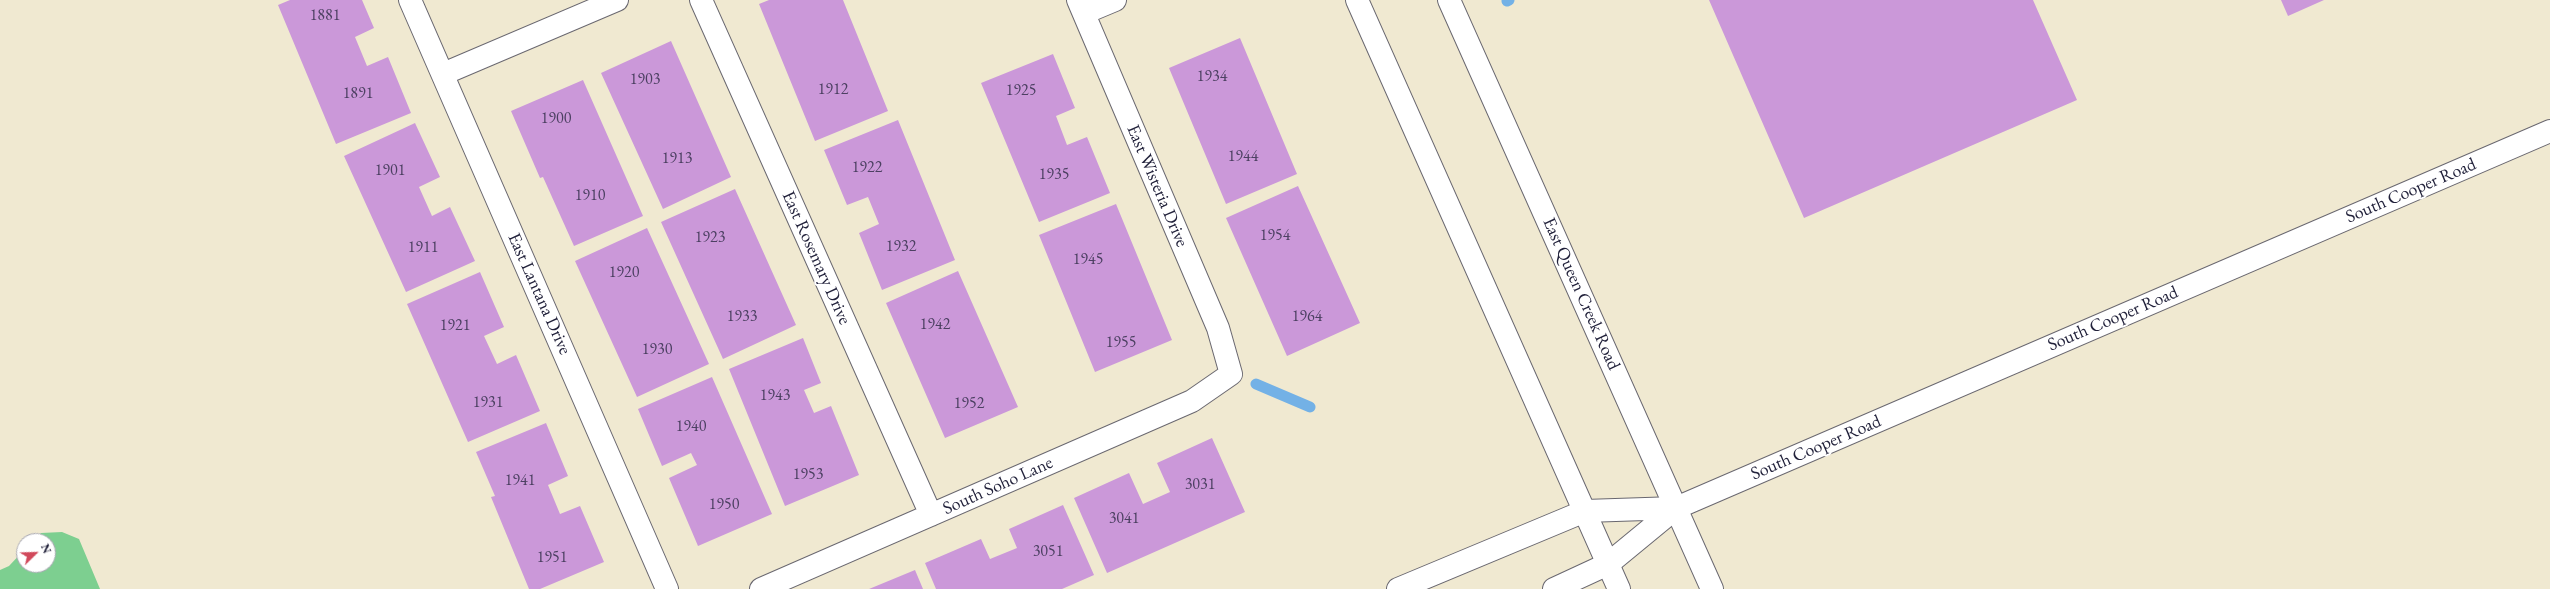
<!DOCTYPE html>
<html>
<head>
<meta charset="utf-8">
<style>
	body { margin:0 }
	#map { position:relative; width:2550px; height:589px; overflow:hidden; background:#f0e9d1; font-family:"EB Garamond",serif }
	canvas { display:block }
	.north { position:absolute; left:16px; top:533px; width:40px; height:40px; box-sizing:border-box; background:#fff; border:1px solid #a7a7b1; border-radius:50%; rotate:67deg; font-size:11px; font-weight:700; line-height:16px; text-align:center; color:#22223b }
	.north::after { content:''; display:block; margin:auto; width:14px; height:18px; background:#d1495b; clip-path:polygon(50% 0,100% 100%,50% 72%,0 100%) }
</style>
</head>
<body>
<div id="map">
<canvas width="2550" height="589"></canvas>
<div class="north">N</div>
</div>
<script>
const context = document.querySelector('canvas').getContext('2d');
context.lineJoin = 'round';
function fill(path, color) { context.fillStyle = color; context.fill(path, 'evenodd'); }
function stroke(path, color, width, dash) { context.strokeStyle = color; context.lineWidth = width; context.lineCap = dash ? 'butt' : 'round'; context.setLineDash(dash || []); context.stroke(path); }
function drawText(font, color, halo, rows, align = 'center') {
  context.font = font + ' "EB Garamond",serif'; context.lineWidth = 4; context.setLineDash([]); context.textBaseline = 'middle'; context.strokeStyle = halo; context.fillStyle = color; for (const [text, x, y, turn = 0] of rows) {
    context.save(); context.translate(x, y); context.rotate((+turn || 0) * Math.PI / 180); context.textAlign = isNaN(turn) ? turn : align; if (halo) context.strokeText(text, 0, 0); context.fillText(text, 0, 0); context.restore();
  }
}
const green = new Path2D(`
	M62,532L79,539L100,589H0V570L9,566L24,550V565H48V541H33L41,533Z`);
const stream = new Path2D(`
	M1507,1L1509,0
	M1256,384L1310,407`);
const building = new Path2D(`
	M290,0H362L374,28L355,37L367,66L388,57L411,113L336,144L278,5Z
	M769,0H843L888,111L815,141L759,4Z
	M1709,0H2033L2077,100L1804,218Z
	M2281,0H2324L2288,16Z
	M1240,38L1297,174L1226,204L1169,68Z
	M671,41L731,177L663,209L601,73Z
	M1053,54L1075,108L1056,116L1067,145L1087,137L1110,193L1039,222L981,83Z
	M583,80L643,216L574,246L543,177L540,178L511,111Z
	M898,120L955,260L882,290L859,233L879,224L868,197L847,205L824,150Z
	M415,123L440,177L419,187L432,216L450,207L475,261L406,292L344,156Z
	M1298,186L1360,323L1287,356L1226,218Z
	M735,189L796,325L723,359L661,222Z
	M1116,204L1172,340L1095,372L1039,235Z
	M647,228L709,364L637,397L575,261Z
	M958,271L1018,407L945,438L886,303Z
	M480,272L504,327L484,336L497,364L516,355L540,411L468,442L407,304Z
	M803,338L821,383L804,390L814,413L831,406L859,475L785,506L729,369Z
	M712,377L772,514L698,546L669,478L697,465L691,453L662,466L638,409Z
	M546,423L568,476L548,485L560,514L580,506L604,562L540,589H529L491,497L495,496L476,452Z
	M1212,438L1245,512L1107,573L1074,498L1129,473L1143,504L1170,492L1157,463Z
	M1063,505L1094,575L1062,589H936L925,563L981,539L990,559L1017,548L1009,529Z
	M915,570L923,589H869Z`);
const street = new Path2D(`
	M410,0L667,589
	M701,0L931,515
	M1084,13L1115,0
	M443,74L617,0
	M1676,508L2550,131
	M761,589L1192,401L1231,374L1218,328L1078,0`);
const secondary = new Path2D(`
	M1398,589L1585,511L1676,508
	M1554,589L1608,564L1676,508`);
const primary = new Path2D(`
	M1357,0L1619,589
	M1449,0L1712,589`);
const numberNames = [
	["1881",325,16],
	["1934",1212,77],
	["1903",645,80],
	["1912",833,90],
	["1925",1021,91],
	["1891",358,94],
	["1900",556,119],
	["1944",1243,157],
	["1913",677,159],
	["1922",867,168],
	["1901",390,171],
	["1935",1054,175],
	["1910",590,196],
	["1954",1275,236],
	["1923",710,238],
	["1932",901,247],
	["1911",423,248],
	["1945",1088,260],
	["1920",624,273],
	["1933",742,317],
	["1964",1307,317],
	["1942",935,325],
	["1921",455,326],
	["1955",1121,343],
	["1930",657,350],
	["1943",775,396],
	["1931",488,403],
	["1952",969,404],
	["1940",691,427],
	["1953",808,475],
	["1941",520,481],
	["3031",1200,485],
	["1950",724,505],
	["3041",1124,519],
	["3051",1048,552],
	["1951",552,558]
];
const streetNames = [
	["East Wisteria Drive",1157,186,67],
	["South Cooper Road",2411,191,-23],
	["East Rosemary Drive",816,258,66],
	["East Lantana Drive",539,294,66],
	["East Queen Creek Road",1581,294,66],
	["South Cooper Road",2113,319,-23],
	["South Cooper Road",1816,448,-23],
	["South Soho Lane",998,486,-24]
];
fill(green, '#7dcf90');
stroke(stream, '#73b1e6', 11);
fill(building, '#cb98d9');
stroke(street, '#6a6870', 24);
stroke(secondary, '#6a6870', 24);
stroke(primary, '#6a6870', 24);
stroke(street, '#fff', 22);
stroke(secondary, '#fff', 22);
stroke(primary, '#fff', 22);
drawText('16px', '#4c4062', null, numberNames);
drawText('18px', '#22223b', '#fff', streetNames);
</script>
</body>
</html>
